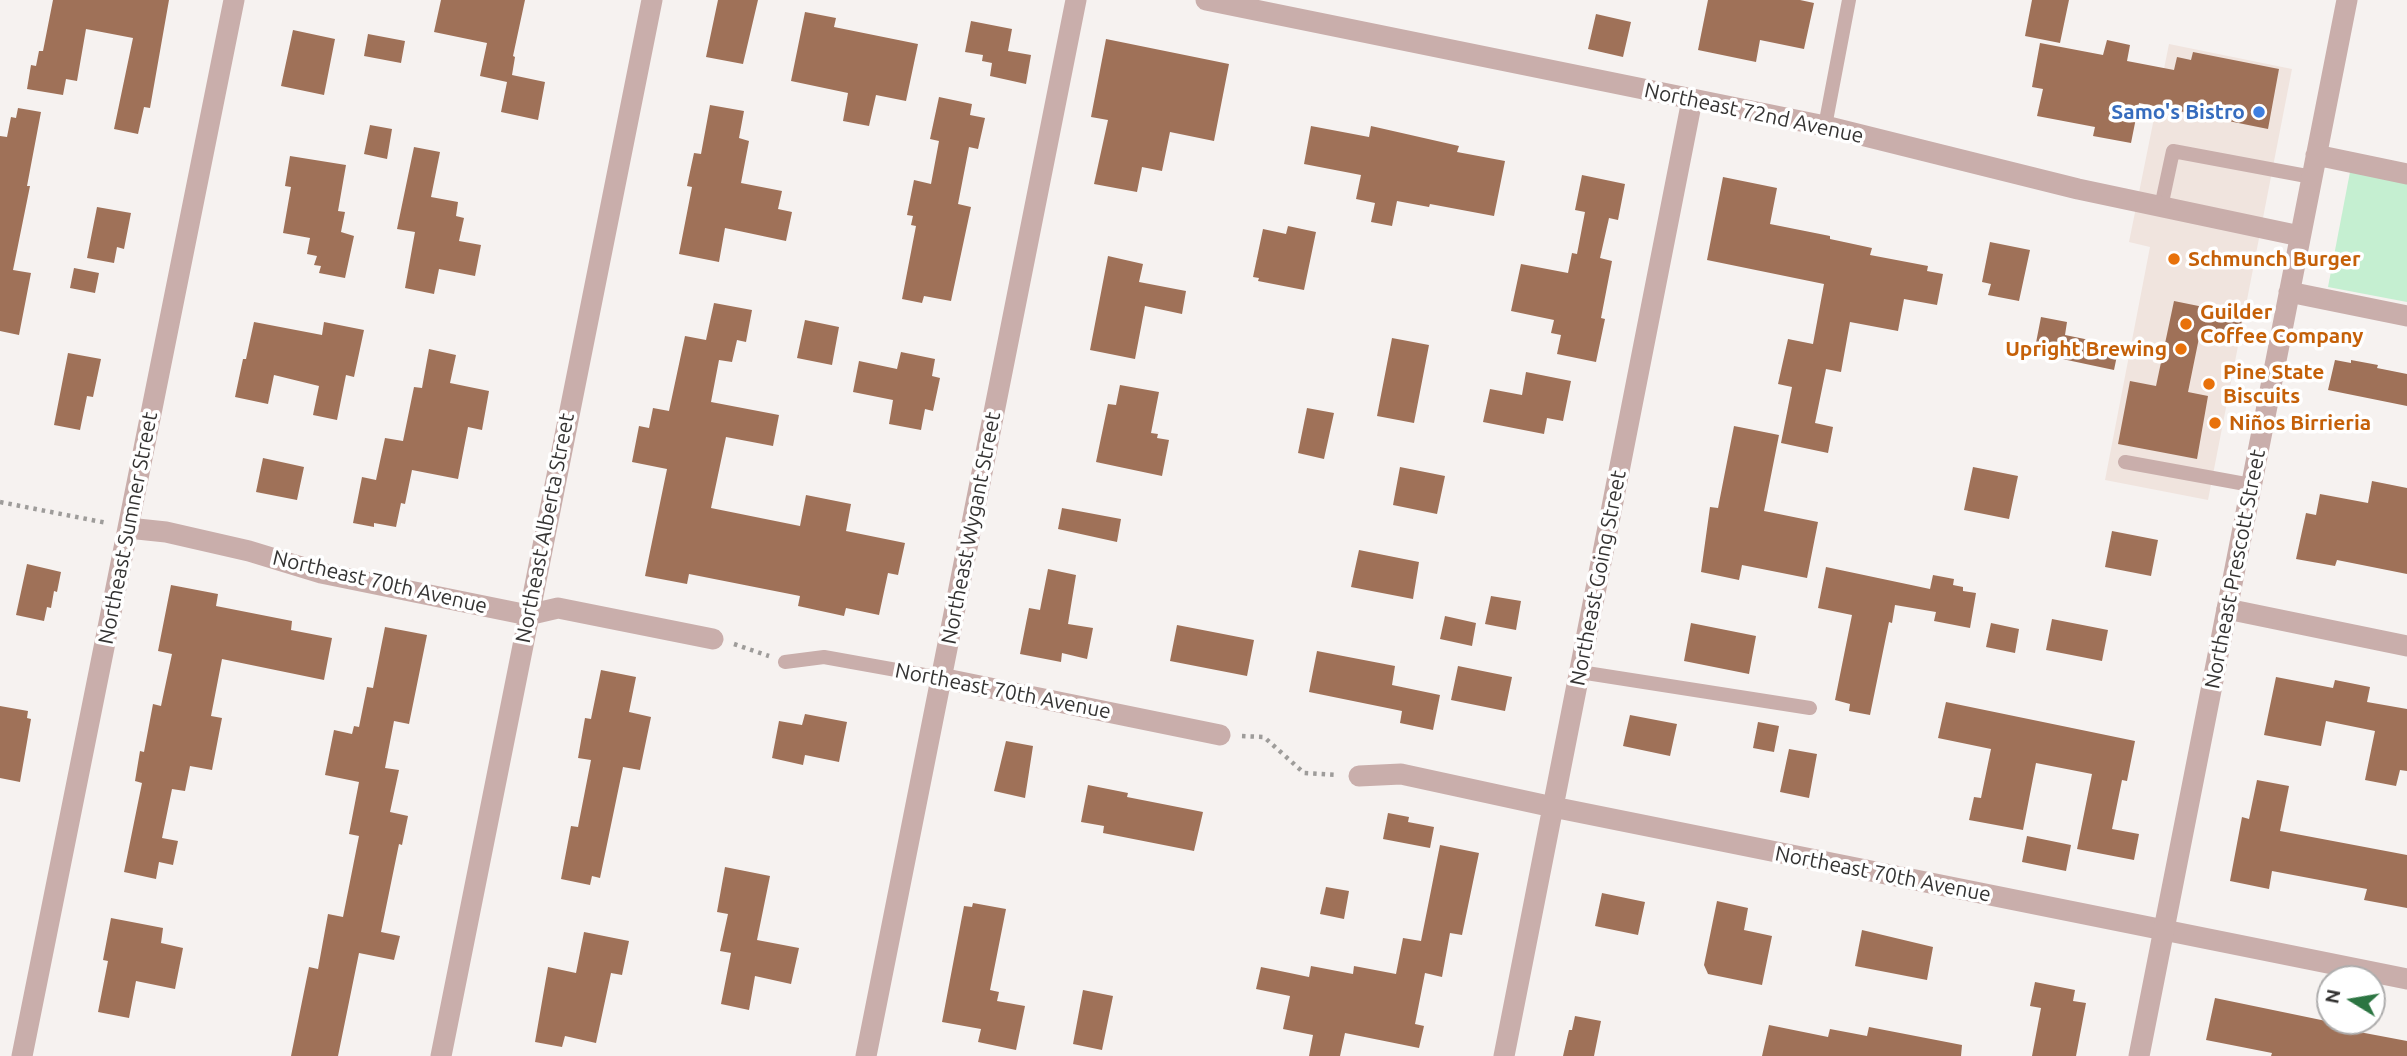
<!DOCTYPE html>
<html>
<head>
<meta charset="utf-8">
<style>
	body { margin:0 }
	#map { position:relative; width:2407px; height:1056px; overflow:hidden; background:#f6f2f0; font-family:Ubuntu,sans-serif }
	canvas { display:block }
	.north { position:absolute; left:2316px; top:965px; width:70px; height:70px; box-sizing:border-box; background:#fff; border:2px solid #aeadad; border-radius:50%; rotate:281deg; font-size:19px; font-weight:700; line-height:28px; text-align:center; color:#343332 }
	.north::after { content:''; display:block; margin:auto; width:24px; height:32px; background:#2c7542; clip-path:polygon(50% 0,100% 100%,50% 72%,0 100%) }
</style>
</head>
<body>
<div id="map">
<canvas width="2407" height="1056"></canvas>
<div class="north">N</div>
</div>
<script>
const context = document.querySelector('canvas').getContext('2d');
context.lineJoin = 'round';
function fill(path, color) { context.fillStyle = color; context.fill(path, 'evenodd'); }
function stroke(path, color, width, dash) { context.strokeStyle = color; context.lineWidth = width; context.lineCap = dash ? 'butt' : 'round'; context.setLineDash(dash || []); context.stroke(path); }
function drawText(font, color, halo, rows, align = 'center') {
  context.font = font + ' Ubuntu,sans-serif'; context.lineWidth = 7; context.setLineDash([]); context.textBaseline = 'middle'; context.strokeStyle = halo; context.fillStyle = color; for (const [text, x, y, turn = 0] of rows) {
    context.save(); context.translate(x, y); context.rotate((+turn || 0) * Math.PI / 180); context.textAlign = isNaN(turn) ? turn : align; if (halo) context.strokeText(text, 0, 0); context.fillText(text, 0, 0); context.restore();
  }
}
const built = new Path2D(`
	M2169,44L2292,69L2208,500L2105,480L2150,247L2129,242Z`);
const green = new Path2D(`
	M2350,172L2407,184V302L2328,287Z`);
const building = new Path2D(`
	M53,0H169L150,108L144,107L138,134L114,129L133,38L86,29L77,81L66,79L63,95L27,89L31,65L36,66L39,51H43Z
	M441,0H525L513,56L515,57L512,75L545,82L538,120L501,112L507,82L480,76L487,43L434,32Z
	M718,0H758L743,64L706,57Z
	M1708,0H1800L1814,3L1804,49L1760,40L1756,62L1698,50Z
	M2032,0H2069L2060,43L2025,36Z
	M805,12L836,18L834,27L918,44L906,101L876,95L869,126L843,121L848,93L791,81Z
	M1596,14L1631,22L1623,57L1588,49Z
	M971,21L1012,29L1008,51L1031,55L1026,84L990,76L992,63L982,61L983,55L965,52Z
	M293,30L335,39L324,95L281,86Z
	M368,34L405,41L401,63L364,56Z
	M1106,39L1229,64L1214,141L1170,132L1162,171L1142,167L1137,192L1094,184L1108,120L1091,117Z
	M2107,40L2130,45L2127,61L2174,70L2177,57L2191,60L2193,52L2279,69L2268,129L2139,103L2131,143L2093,136L2095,127L2037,116L2043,89L2032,87L2040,43L2103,55Z
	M939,97L972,104L970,115L985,118L978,149L969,147L958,204L971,207L951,301L924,296L922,303L902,299L916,226L911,225L913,216L907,215L914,180L931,184L939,141L930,139Z
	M710,105L744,111L739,138L749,141L741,183L782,191L778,209L792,212L786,241L725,228L719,262L679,254L692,187L687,186L694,153L701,154Z
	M18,108L41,112L27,186H30L13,270L31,273L19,335L0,331V136L7,137L11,117L16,118Z
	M370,125L392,129L387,159L364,154Z
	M1311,126L1369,137L1371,126L1459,146L1457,152L1505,161L1494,216L1430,204L1429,207L1397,201L1392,226L1371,222L1375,203L1356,199L1361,175L1304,164Z
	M414,147L440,152L431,197L458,202L456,216L464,218L459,241L481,245L475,276L439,269L434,294L405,288L415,232L397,229Z
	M290,156L346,165L338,211L345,212L341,232L354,236L345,278L319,273L321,266L314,265L317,256L307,254L310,238L283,233L291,187L285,186Z
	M1582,175L1625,184L1618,220L1609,218L1600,258L1612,261L1601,318L1605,319L1596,362L1557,354L1561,335L1551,333L1554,320L1511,311L1521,264L1568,273L1572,253L1577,254L1585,212L1575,210Z
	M1723,177L1777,188L1770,224L1830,236V239L1872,248L1870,255L1928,266L1927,271L1943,274L1937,305L1904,299L1898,331L1850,322L1841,372L1826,369L1815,423L1833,427L1828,453L1781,443L1792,387L1778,384L1788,339L1813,344L1824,284L1707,260Z
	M97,207L131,213L124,249L117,247L114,263L87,258Z
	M1288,226L1316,232L1304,290L1258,281L1259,278L1253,277L1263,229L1286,234Z
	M1990,242L2030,250L2019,301L1988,295L1991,284L1982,282Z
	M1108,256L1143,264L1139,282L1186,291L1182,314L1145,306L1135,359L1090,350Z
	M74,268L99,273L95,293L70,288Z
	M2174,301L2243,315L2238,341L2200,333L2188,392L2208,396L2197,459L2118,444L2130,381L2156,386Z
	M714,303L752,310L746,342L737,340L732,362L719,360L711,402L779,415L773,446L726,437L711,508L800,526L806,495L851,504L846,531L905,543L898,575L888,573L879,615L846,608L844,616L798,606L800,596L689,574L687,584L645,576L667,469L632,462L639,426L649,428L653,408L669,411L685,336L706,340Z
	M2041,317L2067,322L2065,335L2119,346L2114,370L2034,353Z
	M805,320L839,327L832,365L797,358Z
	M254,322L322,335L324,322L364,330L354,377L346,375L337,420L313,415L319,386L274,375L268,404L235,397L243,359H246Z
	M1392,338L1429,345L1414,423L1377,416Z
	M429,349L456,355L450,383L489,391L482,430L468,427L458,479L412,470L405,504L401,503L396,527L374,523V527L353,523L362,477L376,480L385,438L403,441L414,387L422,388Z
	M901,352L935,359L932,376L940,378L933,411L925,409L921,430L889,424L893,400L853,392L859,361L897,369Z
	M68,353L101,359L93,397L87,396L80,430L54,425Z
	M2335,360L2351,363V360L2378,365L2377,368L2407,374V406L2328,390Z
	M1526,372L1571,381L1563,421L1547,418L1544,434L1483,422L1490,389L1522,395Z
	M1120,385L1159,392L1151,433L1158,434L1157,438L1169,440L1162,476L1096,462L1108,404L1116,405Z
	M1307,408L1334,413L1324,459L1298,453Z
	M1734,426L1779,435L1764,511L1818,522L1807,578L1742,565L1739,580L1701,572L1710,507L1718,508Z
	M263,458L304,467L297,500L256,492Z
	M1400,467L1445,476L1437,514L1393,505Z
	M1973,467L2018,476L2009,519L1964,510Z
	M2372,481L2407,488V574L2337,560L2335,566L2296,559L2306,513L2316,515L2320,494L2368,503Z
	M1062,508L1121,519L1117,542L1058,529Z
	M2112,531L2158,540L2151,576L2105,567Z
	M1359,550L1419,562L1413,599L1351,587Z
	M27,564L61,572L57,592L54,591L51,608L47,607L44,621L16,615Z
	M1826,567L1930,589L1933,575L1954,579L1953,585L1963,587V591L1976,593L1970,628L1934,621L1936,612L1895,605L1892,623L1889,622L1870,715L1849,711L1850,704L1835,700L1852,615L1818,608Z
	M1048,569L1076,575L1068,624L1093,628L1087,659L1062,653L1061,662L1020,654L1029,608L1040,610Z
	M171,585L218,594L216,606L292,621L291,630L332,638L324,680L222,659L211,716L222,718L212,770L190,766L185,791L172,789L162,838L178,841L173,865L159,862L156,879L124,872L142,783L135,781L140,751L144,752L153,704L161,706L172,654L158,651Z
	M1491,596L1521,601L1516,630L1485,624Z
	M1445,616L1476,623L1472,646L1440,639Z
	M2052,619L2108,630L2102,661L2046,650Z
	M1691,623L1756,636L1749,674L1684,661Z
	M1991,623L2019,629L2015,653L1986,647Z
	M1177,625L1254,640L1247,676L1170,661Z
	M385,627L427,635L409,724L394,721L385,768L399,770L390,812L408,816L402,845L399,844L381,932L400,936L394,960L359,953L338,1056H291L309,967L318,969L328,914L343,917L359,836L349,834L359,782L325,775L334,730L352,734L354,726L359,727L367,687L373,688Z
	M1317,651L1395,666L1392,685L1440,695L1433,730L1400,723L1402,711L1309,692Z
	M1458,666L1512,677L1505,711L1451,700Z
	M601,670L636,677L629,712L651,717L640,770L623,767L600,878L592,876L590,885L561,879L571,826L578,827L591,760L578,758L585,718L591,719Z
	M2276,677L2333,688L2335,680L2370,687L2367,702L2407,709V771L2400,770L2396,786L2365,780L2375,731L2326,721L2321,746L2264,735Z
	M1946,702L2135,741L2127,781L2122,780L2112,829L2139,834L2134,860L2077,849L2092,774L2036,763L2023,830L1969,820L1974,797L1981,798L1991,749L1938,738Z
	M0,706L28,711L27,718L31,719L20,782L0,778Z
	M805,714L847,722L839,762L805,755L803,765L772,758L779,721L802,725Z
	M1630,715L1677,724L1670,756L1623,746Z
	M1758,722L1779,726L1774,752L1753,748Z
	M1006,741L1033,746L1025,798L994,791Z
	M1789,749L1817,754L1809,798L1780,792Z
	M2257,780L2289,786L2280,831L2407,855V908L2364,900L2367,889L2272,871L2269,889L2230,881L2242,817L2249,819Z
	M1088,785L1128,793L1127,797L1203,812L1194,851L1103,833L1104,826L1081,822Z
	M1388,813L1409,817L1408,822L1434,827L1430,848L1383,839Z
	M2027,836L2071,845L2066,871L2022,862Z
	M1440,845L1479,853L1462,935L1450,933L1442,977L1425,973L1415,1024L1424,1026L1419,1048L1345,1033L1340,1056H1309L1313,1035L1283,1029L1290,996L1256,989L1261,967L1309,977L1311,966L1353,974L1354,966L1396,974L1403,938L1421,941Z
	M725,867L770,876L757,940L799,948L791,984L755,976L749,1010L721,1004L731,953L720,951L728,914L717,912Z
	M1326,887L1349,891L1344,919L1320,914Z
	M1602,893L1645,902L1638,935L1595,926Z
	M1717,901L1748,908L1744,930L1772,936L1762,985L1708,974L1704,965Z
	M973,903L1006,909L990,990L999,992L997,1001L1025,1006L1016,1050L978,1042L981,1029L942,1022L964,906L972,907Z
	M111,918L163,928L161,943L183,948L175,989L136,981L129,1018L98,1012L108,961L103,960Z
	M1862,930L1933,947L1927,980L1855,966Z
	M584,932L629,941L622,975L611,973L596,1043L565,1036L562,1047L535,1042L548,967L576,973Z
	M2035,982L2075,990L2073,1001L2086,1003L2076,1056H2032L2041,1008L2030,1006Z
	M1083,990L1113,996L1102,1050L1073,1044Z
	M2215,998L2355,1027L2354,1031L2407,1041V1056H2271L2272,1053L2206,1040Z
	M1575,1016L1601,1021L1594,1056H1563L1569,1030H1572Z
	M1769,1025L1828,1037L1830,1029L1867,1036L1869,1027L1962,1045L1961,1056H1762Z`);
const path = new Path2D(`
	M0,502L107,523
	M734,644L769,656
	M1242,736L1264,737L1304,773L1338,775`);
const service = new Path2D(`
	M1825,126L1849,0
	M2161,207L2173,151L2312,177
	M2125,462L2251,485
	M785,662L824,657L941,678
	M1580,672L1810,708`);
const minor = new Path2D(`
	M128,528L166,532L249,551L321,573L528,615L558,608L713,639
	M2227,609L2407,646
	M941,678L1220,735
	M1359,776L1401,774L1553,807L2407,979
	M22,1056L234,0
	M441,1056L652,0
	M866,1056L1076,0
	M1504,1056L1692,100`);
const tertiary = new Path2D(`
	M1206,0L1825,126L2078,189L2300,236
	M2316,155L2407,174
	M2289,292L2407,316
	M2139,1056L2347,0`);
const markers = [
	[2259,112,7,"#3f7fe0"],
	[2174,259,7,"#e8710a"],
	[2186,324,7,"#e8710a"],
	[2181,349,7,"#e8710a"],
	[2209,384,7,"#e8710a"],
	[2215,423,7,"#e8710a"]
];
const shopNames = [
	["Samo's Bistro",2245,112]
];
const streetNames = [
	["Northeast 72nd Avenue",1754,113,12],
	["Northeast Sumner Street",128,528,-79],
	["Northeast Alberta Street",545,528,-79],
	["Northeast Wygant Street",971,528,-79],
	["Northeast Prescott Street",2235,569,-79],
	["Northeast Going Street",1598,578,-79],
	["Northeast 70th Avenue",380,582,13],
	["Northeast 70th Avenue",1003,691,11],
	["Northeast 70th Avenue",1883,874,11]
];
const foodNames = [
	["Schmunch Burger",2188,259],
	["Guilder",2200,312],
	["Coffee Company",2200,336],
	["Upright Brewing",2167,349,"right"],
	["Pine State",2223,372],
	["Biscuits",2223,396],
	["Niños Birrieria",2229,423]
];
fill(built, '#f0e4de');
fill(green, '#c5efd1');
fill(building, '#9f7158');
stroke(path, '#9e9c9a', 4.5, [3.5, 5]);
stroke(service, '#c9aeab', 14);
stroke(minor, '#c9aeab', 21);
stroke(tertiary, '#c9aeab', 21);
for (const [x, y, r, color] of markers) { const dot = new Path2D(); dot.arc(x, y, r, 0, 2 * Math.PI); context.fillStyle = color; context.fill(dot); stroke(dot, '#fff', 2.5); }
drawText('bold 21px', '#366cbe', '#fff', shopNames, 'right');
drawText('21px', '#343332', '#fff', streetNames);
drawText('bold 21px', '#c56008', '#fff', foodNames, 'left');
</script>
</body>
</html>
